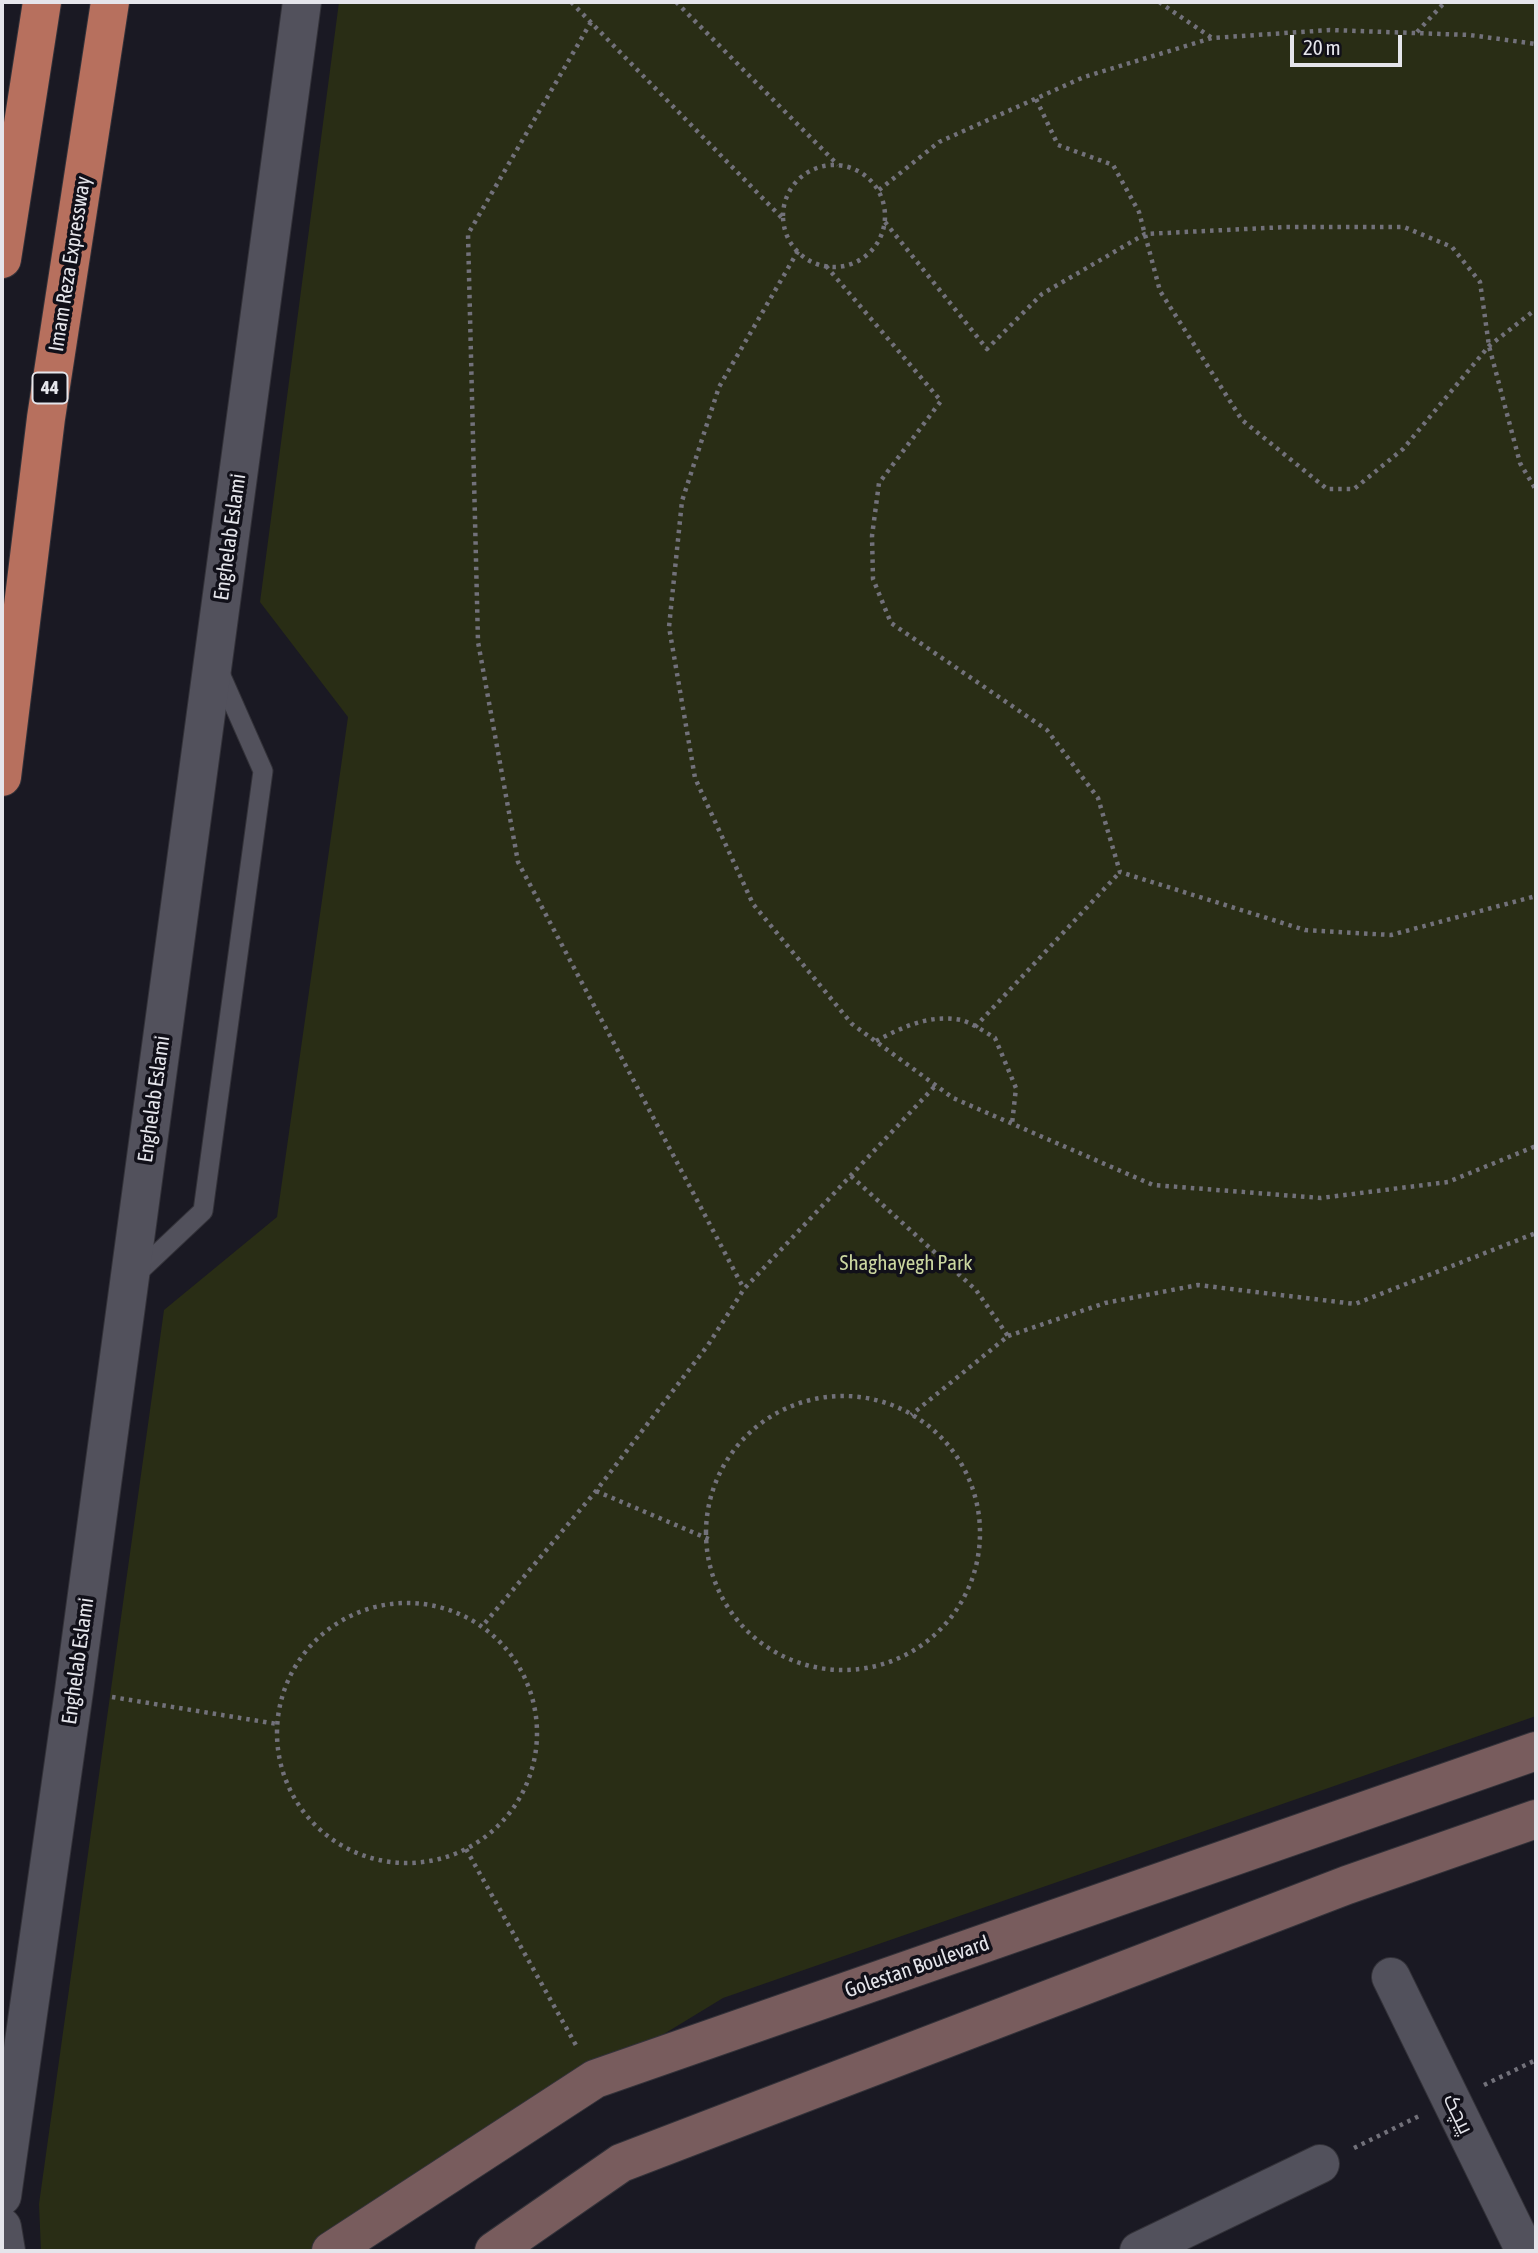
<!DOCTYPE html>
<html>
<head>
<meta charset="utf-8">
<style>
	body { margin:0 }
	#map { position:relative; width:1538px; height:2253px; overflow:hidden; background:#1a1923; font-family:"Asap Condensed",sans-serif }
	canvas { display:block }
	.frame { position:absolute; inset:0; border:4px solid #e5e5eb; pointer-events:none }
	.scale { position:absolute; left:1290px; top:35px; width:112px; height:32px; box-sizing:border-box; border:4px solid #e5e5eb; border-top:0; padding-left:9px; font-size:21px; line-height:24px; white-space:nowrap; color:#e5e5eb; -webkit-text-stroke:5px #111019; paint-order:stroke }
</style>
</head>
<body>
<div id="map">
<canvas width="1538" height="2253"></canvas>
<div class="frame"></div>
<div class="scale">20 m</div>
</div>
<script>
const context = document.querySelector('canvas').getContext('2d');
context.lineJoin = 'round';
function fill(path, color) { context.fillStyle = color; context.fill(path, 'evenodd'); }
function stroke(path, color, width, dash) { context.strokeStyle = color; context.lineWidth = width; context.lineCap = dash ? 'butt' : 'round'; context.setLineDash(dash || []); context.stroke(path); }
function drawText(font, color, halo, rows, align = 'center') {
  context.font = font + ' "Asap Condensed",Cairo,sans-serif'; context.lineWidth = 7; context.setLineDash([]); context.textBaseline = 'middle'; context.strokeStyle = halo; context.fillStyle = color; for (const [text, x, y, turn = 0] of rows) {
    context.save(); context.translate(x, y); context.rotate((+turn || 0) * Math.PI / 180); context.textAlign = isNaN(turn) ? turn : align; if (halo) context.strokeText(text, 0, 0); context.fillText(text, 0, 0); context.restore();
  }
}
const green = new Path2D(`
	M339,2H1536V1716L723,1998L308,2251H41L39,2204L164,1310L277,1217L348,717L260,602Z`);
const path = new Path2D(`
	M571,2L783,219
	M676,2L838,165
	M1159,2L1212,38
	M591,22L468,234L478,642L518,862L744,1289
	M1417,32L1445,2
	M1036,99L1058,145L1113,165L1139,212L1160,291L1242,420L1327,489H1354L1403,449L1489,346L1536,309
	M783 216a51 51 0 1 1 102 0a51 51 0 1 1-102 0Z
	M879,190L939,142L1084,77L1212,38L1330,30L1470,35L1536,44
	M885,222L987,349L1042,294L1145,234L1286,227H1404L1452,247L1480,282L1489,346L1520,463L1536,490
	M798,251L719,387L682,501L669,627L695,778L753,904L852,1024L953,1098L1153,1185L1321,1198L1448,1182L1536,1146
	M826,266L941,401L879,483L872,536L873,579L891,623L1047,730L1098,798L1120,872L1305,930L1391,935L1536,896
	M975,1027L1120,872
	M876,1041C903,1027 929,1014 961,1020C972,1023 985,1032 995,1038L1016,1088L1012,1124
	M851,1176L976,1290L1008,1336L911,1415
	M1008,1336L1105,1303L1198,1285L1355,1304L1536,1233
	M706 1533a137 137 0 1 1 274 0a137 137 0 1 1-274 0Z
	M596,1491L711,1540
	M277 1733a130 130 0 1 1 260 0a130 130 0 1 1-260 0Z
	M485,1623L596,1491L708,1345L744,1289L936,1085
	M112,1697L277,1724
	M466,1849L577,2047
	M1484,2085L1536,2060
	M1354,2148L1419,2116`);
const service = new Path2D(`
	M133,1277L203,1211L263,771L218,669`);
const minor = new Path2D(`
	M1139,2251L1320,2164`);
const tertiary = new Path2D(`
	M1391,1977L1525,2251
	M2,2196L74,1691L302,2
	M2,2227L6,2251`);
const secondary = new Path2D(`
	M331,2251L595,2079L1536,1751
	M494,2251L621,2163L1347,1885L1536,1819`);
const trunk = new Path2D(`
	M2,259L42,2
	M2,777L46,418L110,2`);
const shields = [
	[50,388,35]
];
const shieldNames = [
	["44",50,388]
];
const streetNames = [
	["Imam Reza Expressway",70,264,-81],
	["Enghelab Eslami",230,537,-82],
	["Enghelab Eslami",154,1099,-82],
	["Enghelab Eslami",78,1661,-82],
	["Golestan Boulevard",917,1967,-19],
	["پیچک",1458,2114,64]
];
const parkNames = [
	["Shaghayegh Park",906,1263]
];
fill(green, '#292d15');
stroke(service, '#333239', 21);
stroke(minor, '#333239', 40);
stroke(tertiary, '#333239', 40);
stroke(secondary, '#333239', 40);
stroke(trunk, '#333239', 40);
stroke(path, '#72717a', 4.5, [3.5, 5]);
stroke(service, '#52515c', 19);
stroke(minor, '#52515c', 38);
stroke(tertiary, '#52515c', 38);
stroke(secondary, '#785c5d', 38);
stroke(trunk, '#b7705e', 38);
for (const [x, y, w] of shields) { const box = new Path2D(); box.roundRect(x - w / 2, y - 15.5, w, 31, 5); context.fillStyle = '#111019'; context.fill(box); stroke(box, '#e5e5eb', 2); }
drawText('bold 19px', '#e5e5eb', null, shieldNames);
drawText('21px', '#e5e5eb', '#111019', streetNames);
drawText('21px', '#cbd7a0', '#111019', parkNames);
</script>
</body>
</html>
